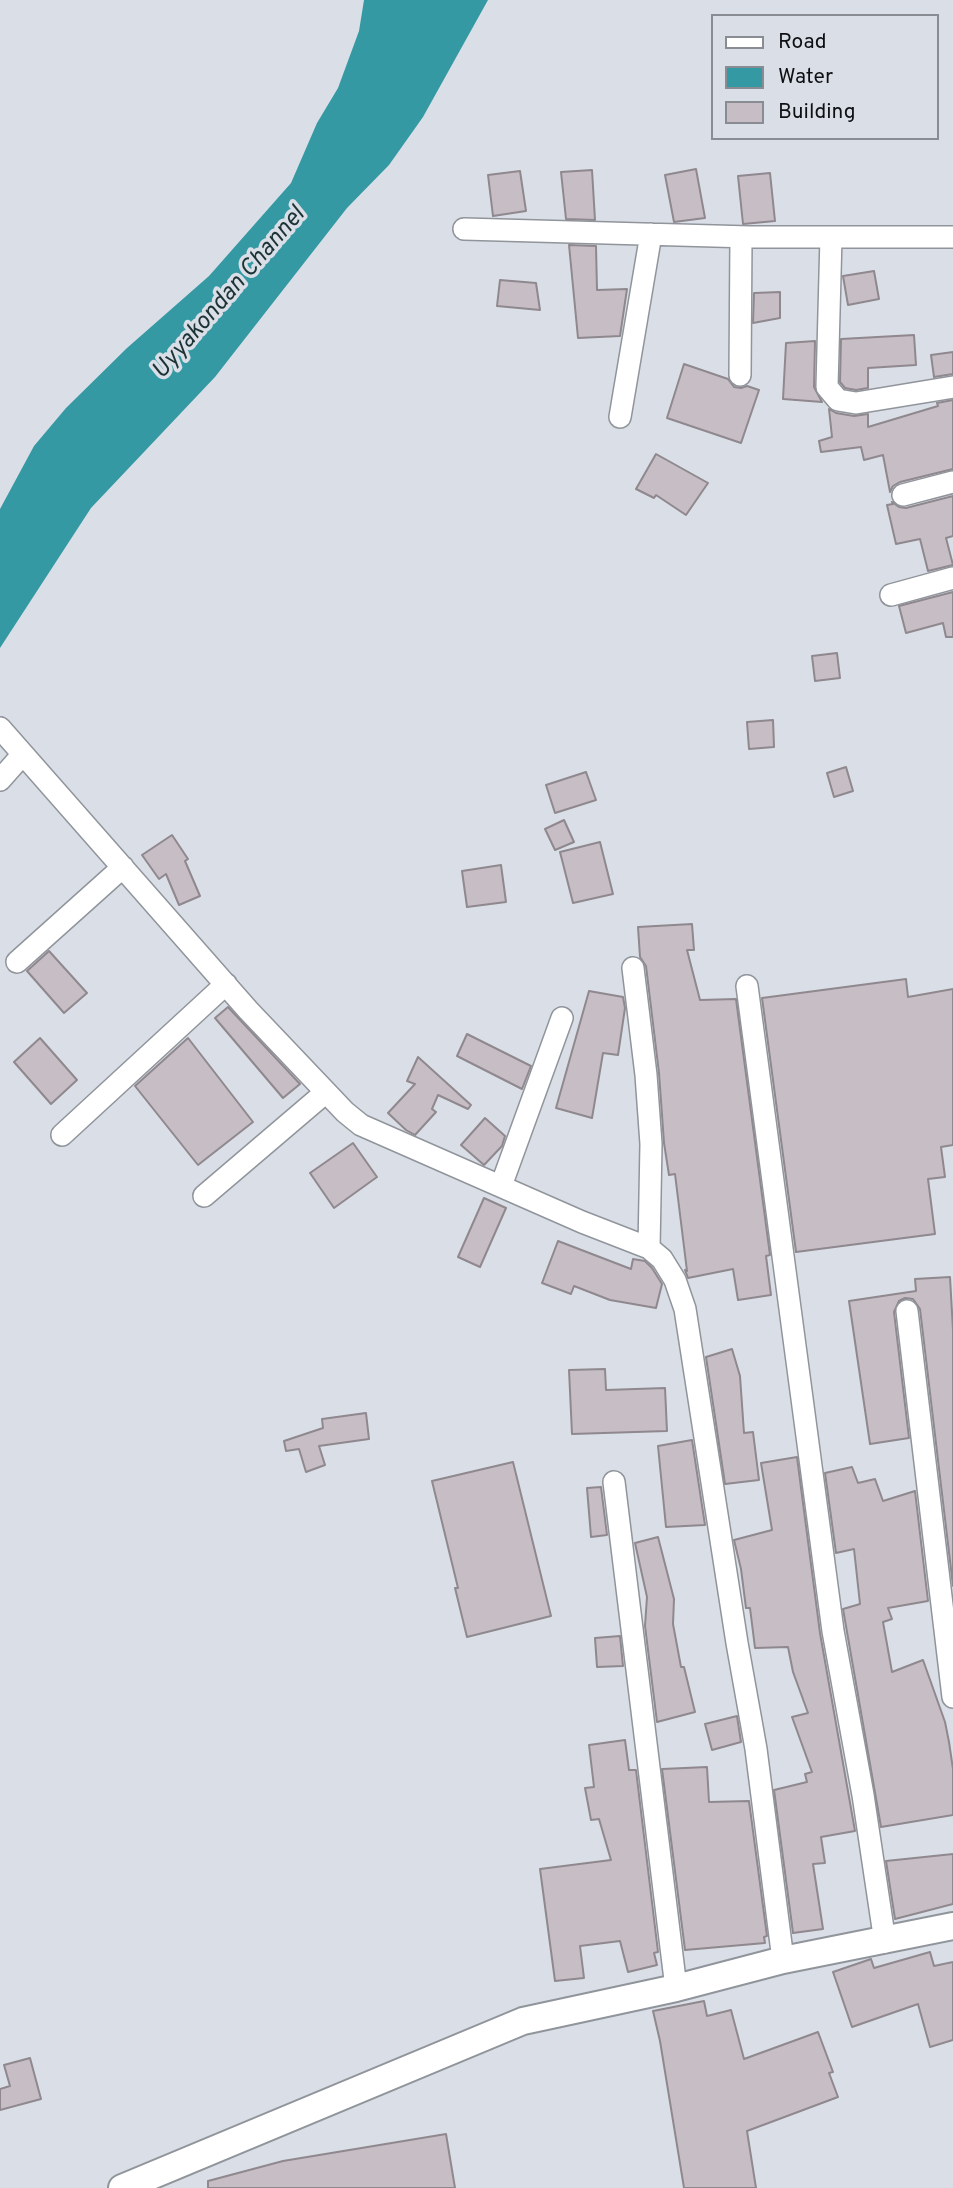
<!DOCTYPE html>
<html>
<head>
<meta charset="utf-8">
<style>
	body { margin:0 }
	#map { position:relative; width:953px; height:2188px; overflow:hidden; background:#dadfe7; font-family:Overpass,sans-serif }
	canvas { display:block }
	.legend { position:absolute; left:711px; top:14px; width:228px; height:126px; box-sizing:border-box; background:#dadfe7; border:2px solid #898c92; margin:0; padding:9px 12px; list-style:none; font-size:21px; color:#0f1013 }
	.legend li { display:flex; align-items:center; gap:14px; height:35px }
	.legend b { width:35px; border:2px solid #898c92 }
</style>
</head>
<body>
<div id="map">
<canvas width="953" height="2188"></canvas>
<ul class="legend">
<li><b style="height:9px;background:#fff"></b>Road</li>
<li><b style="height:19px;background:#3599a3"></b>Water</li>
<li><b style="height:19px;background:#c6bec4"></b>Building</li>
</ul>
</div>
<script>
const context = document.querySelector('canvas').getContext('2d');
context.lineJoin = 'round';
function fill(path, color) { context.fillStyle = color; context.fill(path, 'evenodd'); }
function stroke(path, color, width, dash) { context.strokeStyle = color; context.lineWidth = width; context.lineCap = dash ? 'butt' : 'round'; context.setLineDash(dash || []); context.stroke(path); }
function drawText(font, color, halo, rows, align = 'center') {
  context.font = font + ' Overpass,sans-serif'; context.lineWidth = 7; context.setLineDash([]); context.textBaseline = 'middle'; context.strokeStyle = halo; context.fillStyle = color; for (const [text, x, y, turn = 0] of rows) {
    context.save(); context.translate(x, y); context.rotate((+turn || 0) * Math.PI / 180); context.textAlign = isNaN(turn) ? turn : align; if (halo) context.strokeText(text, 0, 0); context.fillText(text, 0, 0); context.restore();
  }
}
const water = new Path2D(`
	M364,0H488L423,117L389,165L347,208L215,377L91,508L0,648V509L34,446L66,408L127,348L209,276L291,183L317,123L338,88L359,31Z`);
const building = new Path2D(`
	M696,169L705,218L674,222L665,175Z
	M592,170L595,220L566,219L561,172Z
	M520,171L526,211L493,216L488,175Z
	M770,173L775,221L743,224L738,176Z
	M569,245L596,246L597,290L627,289L620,336L578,338Z
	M874,271L879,299L848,305L843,276Z
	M500,280L536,283L540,310L497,306Z
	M780,292V318L753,323L754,293Z
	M914,335L916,365L868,368V388L856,390L845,388L840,382L841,339Z
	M815,341L814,387L822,402L783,399L786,343Z
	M953,352V374L934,377L931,355Z
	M684,364L728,379L734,387L741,388L747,386L759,390L741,443L667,418Z
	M953,400V469L900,482L893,486L890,492L883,455L864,460L861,447L821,452L819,441L832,437L829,409L836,413L854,416L868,414V427L938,406L937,403Z
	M656,454L708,483L686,515L656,495L654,498L636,489Z
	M953,496V536L946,538L953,565L928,571L920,539L896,544L887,505L893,504L892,502L899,507L906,508Z
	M953,592V637H946L943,623L906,633L899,606Z
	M837,653L840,678L815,681L812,656Z
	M773,720L774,747L749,749L747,722Z
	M846,767L853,791L834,797L827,773Z
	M586,772L596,800L555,813L546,785Z
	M564,820L574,842L555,850L545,829Z
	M172,835L188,859L185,861L200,896L179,905L166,874L159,879L142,855Z
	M600,842L613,894L573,903L560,852Z
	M501,865L506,902L467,907L462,871Z
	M692,924L694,950H687L700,1000L736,999L770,1255L766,1256L771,1295L738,1300L733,1269L688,1278L685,1270L687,1271L675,1174L669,1175L664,1143L659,1073L646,966L640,957L638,927Z
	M49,951L87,993L64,1013L27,971Z
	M906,979L908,997L953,989V1145L941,1147L945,1177L928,1179L935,1234L796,1252L762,998Z
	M589,991L623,997L625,1008L618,1055L603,1053L592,1118L556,1108Z
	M228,1007L300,1084L283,1098L215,1018Z
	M467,1034L531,1066L522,1089L457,1056Z
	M40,1038L77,1080L51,1104L14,1062Z
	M188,1038L253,1122L198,1165L135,1086Z
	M418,1057L471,1105L468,1109L438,1095L432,1109L436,1112L415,1135L406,1130L388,1113L415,1084L407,1081Z
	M485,1118L505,1136L502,1146L484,1165L461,1145Z
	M353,1143L377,1177L334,1208L310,1173Z
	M484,1198L506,1208L480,1267L458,1257Z
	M558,1241L631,1269L633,1259L645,1261L652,1268L662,1284L656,1308L610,1300L574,1286L571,1294L542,1283Z
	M950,1277L953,1330V1586L920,1309L913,1299L905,1298L899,1301L894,1312L909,1438L870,1444L849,1301L916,1291L915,1279Z
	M732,1349L740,1376L744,1433L753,1432L759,1480L725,1484L706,1357Z
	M605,1369L606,1390L665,1388L667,1431L572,1434L569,1370Z
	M366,1413L369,1439L319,1446L325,1465L306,1472L299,1449L286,1451L284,1441L323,1428L322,1419Z
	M692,1440L705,1525L666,1527L658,1446Z
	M797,1457L820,1633L855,1831L821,1837L825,1863L813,1864L823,1929L793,1933L774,1790L807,1782L805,1774L812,1772L792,1717L808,1713L793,1672L788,1647L755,1648L750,1608H746L741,1569L734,1540L772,1530L761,1463Z
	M513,1462L551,1616L467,1637L455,1588H458L432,1481Z
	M852,1467L858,1483L875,1479L883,1501L915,1491L928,1601L888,1608L892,1619L883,1622L892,1672L923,1660L945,1722L949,1742L953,1769V1815L881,1827L843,1609L860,1604L854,1549L836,1553L825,1473Z
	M601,1487L607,1535L591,1537L587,1488Z
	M658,1537L674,1599L673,1624L681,1667H684L695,1712L657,1722L645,1626L647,1597L635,1543Z
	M620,1636L623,1666L597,1667L595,1638Z
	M737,1716L741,1742L712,1750L705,1724Z
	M625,1740L629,1770H636L658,1952L654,1953L657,1965L628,1972L620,1941L580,1946L584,1978L555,1981L540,1869L611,1860L599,1819L591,1820L585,1788L594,1787L589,1745Z
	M707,1767L709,1802L749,1801L767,1936L764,1937L765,1943L685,1950L662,1769Z
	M953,1854V1904L895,1919L886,1861Z
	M930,1952L934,1966L953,1962V2040L930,2047L918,2004L852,2027L833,1972L871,1959L874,1968Z
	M704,2001L707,2016L731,2010L744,2059L818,2032L833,2072L829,2073L838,2097L747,2131L756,2188H684L660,2041L653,2011Z
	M30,2058L41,2099L0,2110V2089L10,2086L4,2065Z
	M446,2134L455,2188H208V2181L283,2161Z`);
const minor = new Path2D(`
	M464,229L750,237H953
	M831,237L827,387L838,400L856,403L953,387
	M740,375L741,237
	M620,417L651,234
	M903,495L953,482
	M891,595L953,578
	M0,728L248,1010L345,1112L361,1125L582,1222L649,1248L662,1259L675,1280L685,1309L737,1643L756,1749L783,1960
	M0,780L23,754
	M17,962L123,867
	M633,968L646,1075L651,1144L649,1248
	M747,986L833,1631L863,1795L885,1942
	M62,1135L226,984
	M501,1186L562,1018
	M204,1196L326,1092
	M907,1311L953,1697
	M614,1482L676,1988`);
const tertiary = new Path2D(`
	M122,2188L523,2021L676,1988L783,1960L953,1926`);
const waterNames = [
	["Uyyakondan Channel",230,294,-49]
];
fill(water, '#3599a3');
fill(building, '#c6bec4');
stroke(building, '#8f888e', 2);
stroke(minor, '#90949b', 24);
stroke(tertiary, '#90949b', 30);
stroke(minor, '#fff', 21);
stroke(tertiary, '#fff', 26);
drawText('italic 24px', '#1c3335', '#dadfe7', waterNames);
</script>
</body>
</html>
